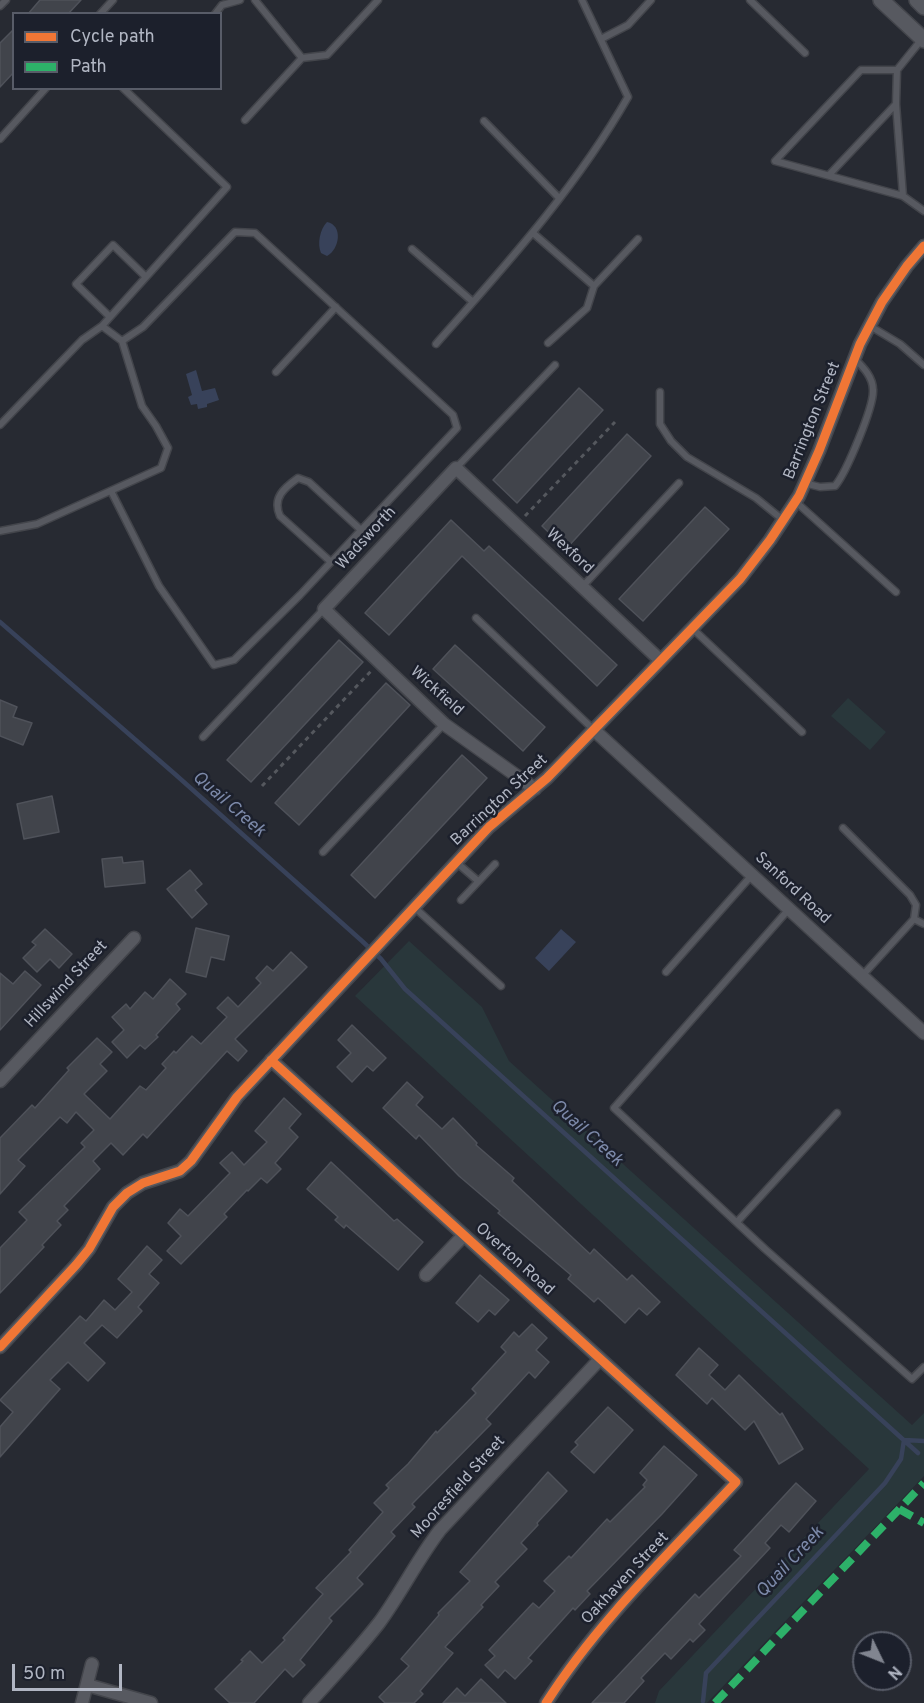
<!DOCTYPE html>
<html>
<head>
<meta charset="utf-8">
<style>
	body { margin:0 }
	#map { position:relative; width:924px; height:1703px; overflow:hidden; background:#272a32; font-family:Overpass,sans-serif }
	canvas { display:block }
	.legend { position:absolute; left:12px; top:12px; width:210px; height:78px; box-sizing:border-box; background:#1c202c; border:2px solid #585c68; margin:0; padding:8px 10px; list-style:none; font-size:18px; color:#b1b6c3 }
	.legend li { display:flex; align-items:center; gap:12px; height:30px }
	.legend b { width:30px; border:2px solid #585c68 }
	.north { position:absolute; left:852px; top:1631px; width:60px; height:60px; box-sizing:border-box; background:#1c202c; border:2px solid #585c68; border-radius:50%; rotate:133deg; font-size:16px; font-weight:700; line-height:24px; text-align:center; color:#b1b6c3 }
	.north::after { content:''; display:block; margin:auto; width:21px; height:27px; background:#818590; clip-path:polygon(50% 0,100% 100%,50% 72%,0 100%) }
	.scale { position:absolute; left:12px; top:1664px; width:110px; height:27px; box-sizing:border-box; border:3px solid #b1b6c3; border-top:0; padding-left:8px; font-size:18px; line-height:21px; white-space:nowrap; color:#b1b6c3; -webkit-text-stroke:4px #1c202c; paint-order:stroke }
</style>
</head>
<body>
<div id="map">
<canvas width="924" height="1703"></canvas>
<ul class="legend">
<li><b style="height:8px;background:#f07635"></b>Cycle path</li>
<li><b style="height:8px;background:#2db169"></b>Path</li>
</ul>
<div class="north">N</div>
<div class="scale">50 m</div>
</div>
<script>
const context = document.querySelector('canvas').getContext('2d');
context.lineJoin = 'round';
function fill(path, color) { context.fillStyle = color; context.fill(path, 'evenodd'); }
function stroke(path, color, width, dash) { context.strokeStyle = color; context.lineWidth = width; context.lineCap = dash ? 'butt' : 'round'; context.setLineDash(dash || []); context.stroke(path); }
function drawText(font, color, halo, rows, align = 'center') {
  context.font = font + ' Overpass,sans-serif'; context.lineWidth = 5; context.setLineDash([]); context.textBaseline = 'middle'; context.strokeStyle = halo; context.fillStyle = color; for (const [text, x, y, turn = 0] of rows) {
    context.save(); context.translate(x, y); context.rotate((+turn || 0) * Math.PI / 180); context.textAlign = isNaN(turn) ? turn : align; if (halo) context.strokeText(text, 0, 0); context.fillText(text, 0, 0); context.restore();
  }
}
const green = new Path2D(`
	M848,698L886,732L870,750L831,716Z
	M409,941L482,1007L509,1061L912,1425L924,1413V1476L707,1703H655L659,1691L869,1469L355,996Z`);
const water = new Path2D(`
	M327,222C343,225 340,249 327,256L321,253C317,244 320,229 327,222Z
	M196,370L202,391L215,388L219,400L207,404V407L198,409L197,404L191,405L188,397L192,395L186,374Z
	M561,929L576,942L549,971L535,958Z`);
const stream = new Path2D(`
	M0,622L176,775L362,941L381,959L405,989L918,1453
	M904,1440L924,1441
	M703,1701L706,1673L885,1483L901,1459L904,1440`);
const building = new Path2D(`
	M40,0H81L68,14H28Z
	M14,29V72L0,87V43Z
	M579,388L603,410L517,503L493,480Z
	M627,434L651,456L566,549L542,526Z
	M705,507L729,529L643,621L619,599Z
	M451,520L484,551L489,546L617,665L597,686L462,556L389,635L365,613Z
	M339,640L363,662L251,782L227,760Z
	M455,645L545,727L523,751L433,669Z
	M386,683L410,705L299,825L275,803Z
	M0,700L17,707L13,717L32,723L23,745L0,736Z
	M462,755L487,778L375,898L351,875Z
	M52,796L59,832L24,839L17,804Z
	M122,857L123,863L143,861L145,883L105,887L102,859Z
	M190,870L202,884L195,890L207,904L192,918L167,889Z
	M196,928L229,936L224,960L211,957L206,977L186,972Z
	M45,929L72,954L59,968L50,959L37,972L23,958L36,945L32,942Z
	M291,952L307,967L235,1039L247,1051L238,1061L227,1051L147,1138L143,1134L123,1155L111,1143L93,1161L100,1169L64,1206L68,1210L57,1221L61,1225L42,1245L44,1247L0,1293V1248L27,1220L19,1212L85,1147L81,1143L94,1130L76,1112L67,1123L60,1117L18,1160L25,1166L0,1194V1138L32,1105L35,1108L69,1070L67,1068L97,1038L112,1052L100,1064L107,1071L84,1094L110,1119L140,1086L146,1090L166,1068L162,1064L174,1051L176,1053L192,1036L201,1044L227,1017L217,1008L228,997L238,1007L261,983L256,978L267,966L273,971Z
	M25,971L41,985L0,1030V973L13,984Z
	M170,979L186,994L176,1004L180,1009L156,1035L158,1037L145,1049L140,1045L127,1058L112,1042L124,1030L112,1017L126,1004L130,1009L145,992L153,999Z
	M352,1025L386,1058L373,1071L367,1066L352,1082L337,1067L351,1053L338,1040Z
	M407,1082L423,1097L416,1105L442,1129L453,1118L477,1143L476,1145L514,1178L512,1181L590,1254L594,1249L627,1280L632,1275L660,1302L647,1315L639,1308L625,1323L598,1298L594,1302L568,1279L571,1275L498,1213L500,1211L459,1176L419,1135L416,1139L383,1108Z
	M284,1098L301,1114L289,1128L298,1137L275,1163L281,1169L267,1183L261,1178L248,1191L247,1190L224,1214L227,1217L181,1264L167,1251L181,1236L168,1223L180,1209L188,1216L230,1173L220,1163L232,1152L244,1165L267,1142L255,1131Z
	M331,1162L394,1221L397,1219L423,1242L398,1270L346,1225L344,1228L335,1220L338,1217L307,1189Z
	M147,1246L162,1260L149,1274L159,1283L138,1307L142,1311L117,1338L102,1325L84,1343L105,1363L88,1381L68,1362L50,1380L60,1389L0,1457V1427L13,1412L0,1400L80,1316L86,1321L104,1300L115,1310L132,1292L118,1279Z
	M480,1275L509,1300L495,1315L489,1310L478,1322L456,1303Z
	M532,1324L547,1338L536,1350L549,1362L535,1378L529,1372L486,1419L491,1424L412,1504L415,1507L391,1532L395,1536L357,1578L363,1584L329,1618L332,1621L300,1660L305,1665L293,1677L285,1669L254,1703H230L215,1689L243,1661L241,1660L250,1651L262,1663L285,1640L283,1638L323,1594L316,1588L351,1552L349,1550L383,1512L374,1503L389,1488L386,1485L408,1464L436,1431L437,1433L476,1393L472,1389L506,1352L501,1347L514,1332L519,1337Z
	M699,1348L718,1365L709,1375L725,1390L739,1375L780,1415L782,1413L803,1449L779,1464L754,1421L745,1430L712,1398L707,1404L676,1375Z
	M608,1407L633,1430L594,1473L571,1452L578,1445L575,1442Z
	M664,1446L697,1475L662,1514L587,1591L590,1594L575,1610L573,1608L528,1658L532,1661L515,1679L505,1670L498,1678L485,1665L495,1656L489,1650L533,1603L539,1608L555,1591L544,1581L569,1556L571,1558L607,1519L610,1522L645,1487L643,1485L647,1480L640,1473Z
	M548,1472L567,1491L537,1523L538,1525L521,1543L527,1549L495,1582L499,1586L481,1605L483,1607L445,1647L453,1653L420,1691L423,1694L414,1703H385L379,1697L409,1666L401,1659L439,1615L438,1613L470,1581L460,1572Z
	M796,1483L816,1501L789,1532L781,1525L765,1543L770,1548L699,1624L705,1630L693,1642L690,1639L671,1659L665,1653L641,1678L644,1681L624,1703H592L695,1594L699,1598L741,1556L734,1550Z
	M481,1679L506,1703H443L457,1688L465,1696Z`);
const path = new Path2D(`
	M525,516L615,422
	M262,786L372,670`);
const service = new Path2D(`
	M255,0L302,58L327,55L378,0
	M750,0L805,53
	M0,6L6,0
	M100,14L113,0
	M215,14L222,5L240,0
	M601,39L628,25L651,0
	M922,39L897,70H861L775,161L903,196L924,211
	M897,70L896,104L903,196
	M245,120L302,58
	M484,121L559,198
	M0,139L46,88
	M829,175L896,104
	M533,233L594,286L638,239
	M412,249L473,302
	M110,317L76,284L113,245L146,277
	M102,326L227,187L123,88
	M870,326L900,344L924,365
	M548,343L587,308L594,286
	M436,344C505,266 576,188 628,97L582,0
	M276,372L336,307
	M660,392V424L671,441L687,457L756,498L783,520
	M0,425L82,340L102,326L122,341
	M456,468L555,365
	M804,483L820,487L835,486C846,473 874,407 873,390C873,377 863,367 855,359
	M796,502L896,592
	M0,531L37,524L161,468L168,448L156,426L142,406L122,341L143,327L235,232L255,233L453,415L457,428L300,595L234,660L214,665L159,586L111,491
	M331,562L280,516C272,498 284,488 298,478L309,482L361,530
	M582,587L679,483
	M476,618L594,730
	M693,629L802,732
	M203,737L324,609
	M843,828L910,895L916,905L914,919
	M323,852L444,724
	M456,862L478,881
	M461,900L495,864
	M414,907L501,986
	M789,909L614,1108L765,1249L912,1379L924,1367
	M666,972L752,875
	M862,976L914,919L924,924
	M737,1222L837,1113`);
const minor = new Path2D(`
	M594,730L924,1033
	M535,789L444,724L324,609L456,468L660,660
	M271,1060L736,1482C670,1553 598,1621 546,1703
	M0,1081L134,938
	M426,1275L464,1235
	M0,1347L76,1265L89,1249L113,1207L127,1193L143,1183L180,1171L191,1161L237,1097L489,827L547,778L740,579L770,540L799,496L819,451L860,344L882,302L907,266L924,246
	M87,1685L151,1703
	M82,1703L92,1664
	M309,1703C333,1677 357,1651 379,1623C401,1593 417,1560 440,1530L600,1359`);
const tertiary = new Path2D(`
	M881,0L924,40
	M917,0L924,7`);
const quiet = new Path2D(`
	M899,1509L924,1523
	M715,1703L924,1483`);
const cycleway = new Path2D(`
	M271,1060L736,1482C670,1553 598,1621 546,1703
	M0,1347L76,1265L89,1249L113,1207L127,1193L143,1183L180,1171L191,1161L237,1097L489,827L547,778L740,579L770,540L799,496L819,451L860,344L882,302L907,266L924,246`);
const streetNames = [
	["Barrington Street",813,421,-68],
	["Wadsworth",367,539,-47],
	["Wexford",569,552,43],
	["Wickfield",436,692,42],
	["Barrington Street",500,801,-43],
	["Sanford Road",792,889,43],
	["Hillswind Street",67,985,-47],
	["Overton Road",514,1260,42],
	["Mooresfield Street",459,1488,-48],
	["Oakhaven Street",626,1579,-47]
];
const waterNames = [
	["Quail Creek",228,805,41],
	["Quail Creek",586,1134,42],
	["Quail Creek",791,1563,-47]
];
fill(green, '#29373b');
fill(water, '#38425a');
stroke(stream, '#38425a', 4.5);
fill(building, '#41444b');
stroke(building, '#4f525a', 1.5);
stroke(service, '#43454b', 9);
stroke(minor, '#43454b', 15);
stroke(tertiary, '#43454b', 18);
stroke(path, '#55585e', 3, [4.5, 4.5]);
stroke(service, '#575960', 6);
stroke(minor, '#575960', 12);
stroke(tertiary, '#575960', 15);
stroke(quiet, '#2db169', 8, [15, 8]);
stroke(cycleway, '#f07635', 9);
drawText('16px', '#b1b6c3', '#1c202c', streetNames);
drawText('italic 18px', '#7c89a9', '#1c202c', waterNames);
</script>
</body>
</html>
